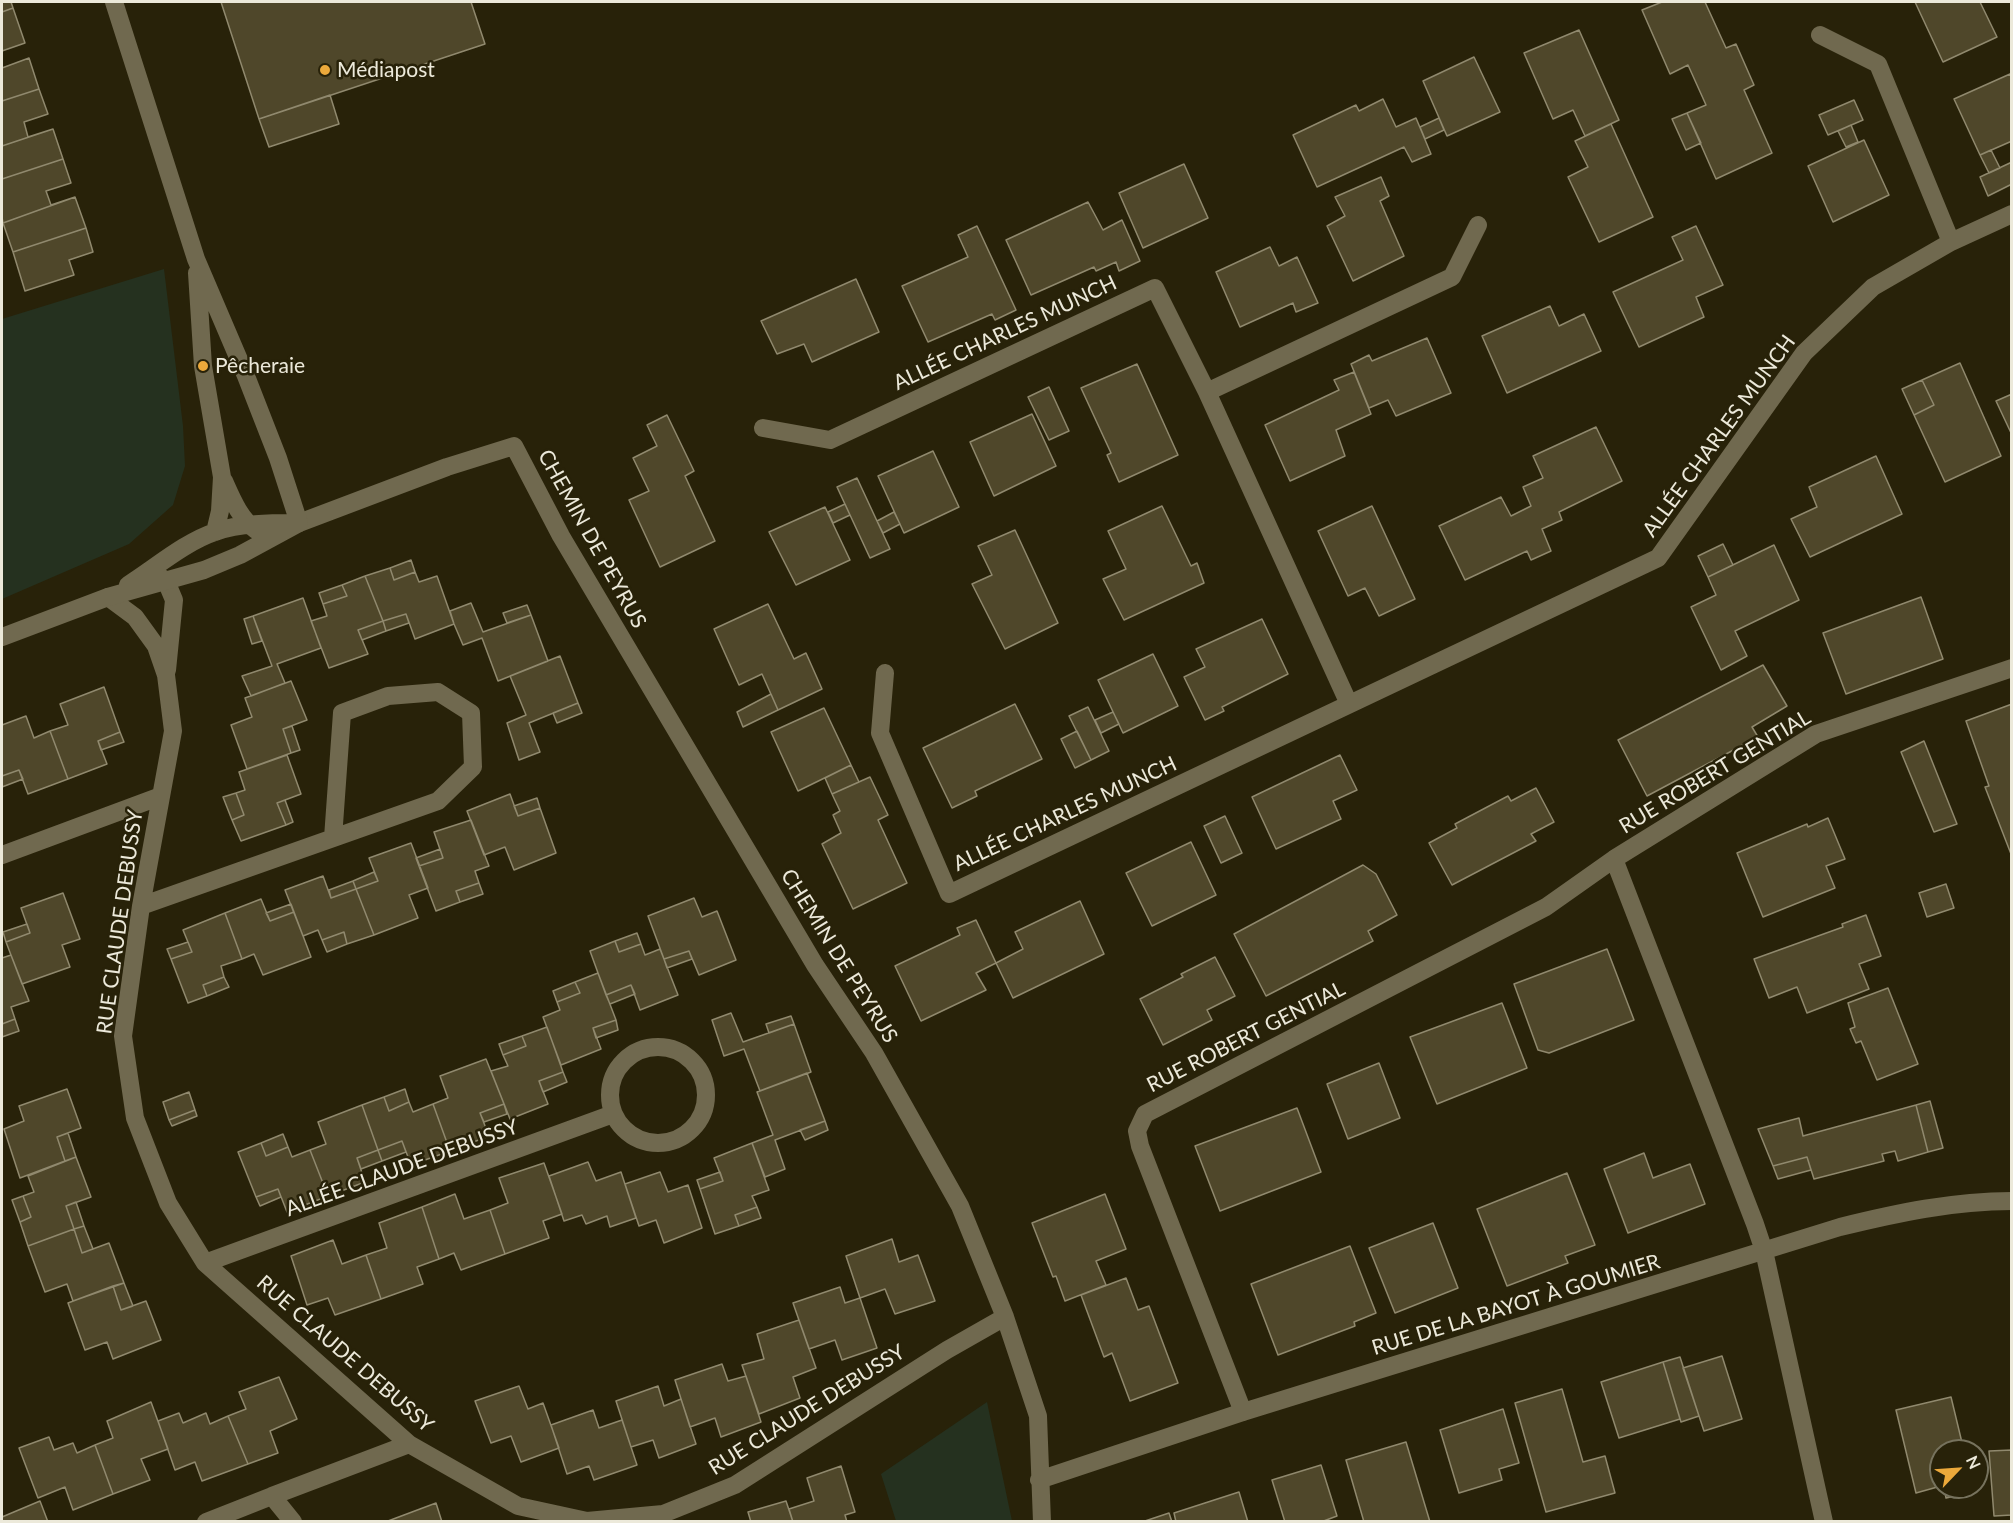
<!DOCTYPE html>
<html>
<head>
<meta charset="utf-8">
<style>
	body { margin:0 }
	#map { position:relative; width:2013px; height:1523px; overflow:hidden; background:#282209; font-family:Lato,sans-serif }
	canvas { display:block }
	.frame { position:absolute; inset:0; border:3px solid #ece9da; pointer-events:none }
	.north { position:absolute; left:1929px; top:1439px; width:60px; height:60px; box-sizing:border-box; background:#282209; border:2px solid #76725d; border-radius:50%; rotate:65deg; font-size:16px; font-weight:700; line-height:24px; text-align:center; color:#ece9da }
	.north::after { content:''; display:block; margin:auto; width:21px; height:27px; background:#eca93b; clip-path:polygon(50% 0,100% 100%,50% 72%,0 100%) }
</style>
</head>
<body>
<div id="map">
<canvas width="2013" height="1523"></canvas>
<div class="frame"></div>
<div class="north">N</div>
</div>
<script>
const context = document.querySelector('canvas').getContext('2d');
context.lineJoin = 'round';
function fill(path, color) { context.fillStyle = color; context.fill(path, 'evenodd'); }
function stroke(path, color, width, dash) { context.strokeStyle = color; context.lineWidth = width; context.lineCap = dash ? 'butt' : 'round'; context.setLineDash(dash || []); context.stroke(path); }
function drawText(font, color, halo, rows, align = 'center') {
  context.font = font + ' Lato,sans-serif'; context.lineWidth = 5; context.setLineDash([]); context.textBaseline = 'middle'; context.strokeStyle = halo; context.fillStyle = color; for (const [text, x, y, turn = 0] of rows) {
    context.save(); context.translate(x, y); context.rotate((+turn || 0) * Math.PI / 180); context.textAlign = isNaN(turn) ? turn : align; if (halo) context.strokeText(text, 0, 0); context.fillText(text, 0, 0); context.restore();
  }
}
const green = new Path2D(`
	M164,269L183,426L185,466L173,505L129,544L2,599V319Z
	M987,1402L1012,1521H896L881,1474Z`);
const building = new Path2D(`
	M2,2H11L13,8L2,12Z
	M221,2H471L485,44L259,119Z
	M1662,2H1705L1726,48L1736,44L1754,85L1744,90L1772,153L1716,179L1687,113L1706,105L1688,65L1670,74L1642,10Z
	M1915,2H1980L1997,37L1943,62Z
	M13,8L25,43L2,51V12Z
	M1579,30L1619,120L1585,136L1573,110L1553,119L1524,53Z
	M1474,57L1500,112L1447,136L1423,81Z
	M29,58L39,89L2,101V68Z
	M2010,74L2012,77V141L1980,155L1954,99Z
	M39,89L48,114L24,122L28,137L53,129L2,146V101Z
	M330,95L339,124L269,147L259,119Z
	M1383,99L1396,127L1416,118L1431,154L1412,162L1404,147L1317,187L1293,135L1356,105L1359,111Z
	M1854,100L1863,120L1828,135L1819,115Z
	M1687,113L1701,143L1686,150L1672,119Z
	M1439,118L1444,130L1425,139L1420,127Z
	M1611,124L1653,217L1599,242L1568,177L1588,167L1575,141Z
	M1851,125L1858,142L1846,147L1838,131Z
	M53,129L63,159L2,179V146Z
	M1864,140L1889,195L1833,222L1808,166Z
	M1991,150L2000,168L1989,173L1980,155Z
	M63,159L71,183L46,191L51,205L75,197L3,223L2,217V179Z
	M2012,162V184L1988,196L1980,177Z
	M1184,164L1208,218L1143,248L1119,193Z
	M1381,177L1389,196L1380,201L1404,256L1353,281L1327,226L1345,216L1335,197Z
	M75,197L86,228L13,252L3,223Z
	M1088,202L1103,230L1122,220L1140,261L1119,271L1116,262L1096,271L1094,267L1031,295L1006,240Z
	M977,226L1016,310L995,320L992,314L928,342L902,286L968,257L958,235Z
	M1696,226L1723,285L1696,297L1704,317L1639,347L1613,292L1683,260L1672,237Z
	M86,228L93,252L69,260L74,275L25,291L13,252Z
	M1270,247L1279,266L1297,257L1318,303L1296,312L1293,303L1240,327L1216,272Z
	M856,279L879,332L812,362L804,344L777,354L761,321Z
	M1550,306L1559,326L1584,314L1601,351L1507,393L1482,336Z
	M1427,338L1451,393L1396,416L1388,400L1369,408L1351,364L1369,355L1372,361Z
	M1960,363L2001,456L1945,482L1914,415L1934,405L1922,380Z
	M1137,364L1178,455L1119,482L1107,455L1111,453L1081,388Z
	M1354,372L1371,414L1336,430L1345,456L1290,481L1265,425L1339,390L1334,380Z
	M1922,380L1934,405L1914,415L1902,389Z
	M1049,387L1069,431L1049,440L1028,397Z
	M2012,394V435L1996,401Z
	M1032,414L1056,466L994,496L970,442Z
	M667,415L694,471L685,476L715,541L660,567L629,500L649,491L633,458L657,446L647,425Z
	M1596,427L1622,481L1559,512L1562,520L1542,529L1551,551L1531,560L1527,551L1465,580L1439,526L1501,497L1511,516L1531,506L1523,487L1543,478L1533,456Z
	M933,451L959,507L904,533L878,476Z
	M1876,456L1902,514L1810,557L1791,519L1817,507L1809,487Z
	M857,478L890,549L870,558L837,487Z
	M845,504L850,515L833,523L828,512Z
	M1162,506L1191,566L1197,563L1204,583L1124,620L1103,579L1126,569L1108,531Z
	M1372,506L1415,599L1379,616L1365,588L1348,596L1318,531Z
	M825,507L850,560L796,585L769,532Z
	M894,512L900,524L883,533L877,521Z
	M1015,530L1058,623L1005,649L972,584L992,575L978,546Z
	M1723,544L1733,565L1708,577L1698,556Z
	M1774,545L1799,600L1735,631L1747,656L1721,670L1691,607L1716,595L1708,577Z
	M411,560L415,572L394,580L390,568Z
	M390,568L394,580L415,572L419,582L437,576L454,624L415,639L406,614L383,621L365,576Z
	M365,576L383,621L358,630L368,654L329,668L311,621L327,616L323,604L347,596L342,585Z
	M342,585L347,596L323,604L319,593Z
	M1921,597L1943,659L1846,694L1823,633Z
	M303,598L321,648L277,664L285,683L251,696L242,676L272,666L253,616Z
	M471,603L483,632L531,615L548,661L498,681L482,638L463,645L454,624L450,611Z
	M768,604L794,659L806,653L822,689L778,710L762,674L739,685L714,629Z
	M527,605L531,615L507,623L503,613Z
	M406,614L409,623L386,631L383,621Z
	M253,616L262,641L252,644L244,619Z
	M1262,619L1288,674L1222,707L1224,711L1205,720L1184,677L1205,667L1196,649Z
	M383,621L386,631L362,640L358,630Z
	M1153,654L1178,706L1123,733L1098,680Z
	M560,656L578,703L529,723L540,752L519,760L507,723L526,715L510,676Z
	M1763,665L1787,706L1752,727L1758,737L1647,796L1618,740Z
	M291,681L307,720L283,729L291,753L247,769L231,725L252,717L245,698Z
	M104,687L120,732L98,741L107,764L68,779L50,731L68,725L60,704Z
	M771,694L778,710L743,727L737,712Z
	M578,703L582,713L557,723L553,713Z
	M1015,704L1042,759L975,791L977,796L952,808L923,748Z
	M2012,704V854H2011L1985,787L1989,786L1966,721Z
	M1088,707L1109,751L1091,760L1069,716Z
	M824,708L851,765L798,791L771,732Z
	M1113,712L1119,724L1101,733L1095,720Z
	M26,716L34,738L50,731L68,779L28,794L19,770L2,776V725Z
	M292,726L300,750L291,753L283,729Z
	M1077,731L1091,760L1075,768L1061,739Z
	M120,732L124,742L101,750L98,741Z
	M1924,741L1957,824L1934,832L1901,752Z
	M287,755L301,794L277,803L286,825L241,841L232,820L244,815L236,793L245,790L239,772Z
	M1340,755L1357,790L1333,801L1341,819L1276,849L1252,797Z
	M851,765L859,782L832,794L825,778Z
	M19,770L23,779L2,787V776Z
	M870,777L888,815L878,820L907,883L853,909L822,844L841,833L833,815L840,811L832,794Z
	M1536,788L1554,822L1531,834L1536,841L1452,885L1429,843L1457,828L1455,824L1508,796L1511,801Z
	M236,793L244,815L232,820L223,797Z
	M510,794L518,816L540,808L556,853L514,870L505,847L484,855L467,811Z
	M537,798L540,808L518,816L514,806Z
	M285,800L293,822L286,825L277,803Z
	M1225,816L1242,853L1221,863L1204,826Z
	M1828,818L1845,859L1826,866L1835,888L1763,917L1737,853L1807,824L1808,827Z
	M471,820L489,866L475,871L479,883L456,891L460,902L436,911L419,866L443,858L434,832Z
	M1191,842L1216,895L1152,926L1126,873Z
	M411,843L428,888L409,895L418,918L374,935L356,889L378,881L369,858Z
	M440,849L443,858L419,866L416,858Z
	M1363,865L1376,874L1397,915L1368,931L1373,941L1266,996L1234,934Z
	M374,872L378,881L356,889L353,881Z
	M323,876L331,898L356,889L374,935L347,944L344,932L322,940L318,930L303,936L285,890Z
	M353,881L356,889L331,898L329,890Z
	M479,883L483,894L460,902L456,891Z
	M1946,884L1954,908L1927,917L1919,893Z
	M63,893L80,939L62,945L70,967L22,984L6,942L30,933L21,908Z
	M694,898L702,917L717,911L736,960L699,975L689,951L664,959L648,916Z
	M261,899L270,921L294,912L311,957L263,975L254,954L242,959L225,913Z
	M1080,901L1104,954L1013,998L996,963L1023,949L1015,932Z
	M291,904L294,912L270,921L266,913Z
	M225,913L242,959L221,966L224,977L203,985L207,996L188,1003L171,959L192,952L183,930Z
	M1866,915L1881,956L1859,964L1869,989L1807,1013L1797,987L1769,998L1754,959L1843,927L1842,924Z
	M976,920L996,963L976,973L986,990L921,1021L895,966L960,935L957,928Z
	M27,924L30,933L6,942L3,932Z
	M344,932L347,944L327,952L322,940Z
	M637,933L641,944L619,952L615,941Z
	M615,941L619,952L641,944L645,955L660,949L678,995L640,1010L631,985L606,995L590,951Z
	M188,942L192,952L171,959L167,949Z
	M1607,949L1634,1020L1549,1053L1538,1050L1514,984Z
	M689,951L692,959L667,968L664,959Z
	M11,955L29,1001L11,1007L15,1019L2,1024V958Z
	M1215,957L1235,996L1207,1010L1212,1020L1163,1045L1140,999L1183,977L1181,974Z
	M598,973L616,1020L593,1028L601,1049L561,1065L543,1017L560,1010L557,1002L580,993L575,982Z
	M224,977L229,987L207,996L203,985Z
	M575,982L580,993L557,1002L553,991Z
	M631,985L635,994L610,1004L606,995Z
	M1888,988L1918,1064L1877,1080L1861,1041L1856,1043L1850,1029L1855,1027L1848,1003Z
	M1502,1003L1527,1068L1437,1104L1410,1037Z
	M731,1013L743,1042L794,1024L811,1072L760,1091L744,1049L724,1056L712,1020Z
	M791,1016L794,1024L769,1033L766,1024Z
	M15,1019L19,1031L2,1037V1024Z
	M616,1020L618,1030L596,1038L593,1028Z
	M547,1027L563,1072L539,1081L548,1104L510,1119L491,1071L508,1066L503,1055L526,1046L522,1036Z
	M522,1036L526,1046L503,1055L499,1044Z
	M486,1059L504,1104L480,1113L489,1136L450,1151L433,1104L448,1098L440,1076Z
	M1379,1063L1400,1118L1348,1139L1327,1084Z
	M563,1072L567,1082L543,1092L539,1081Z
	M807,1073L825,1121L775,1140L785,1169L765,1177L752,1143L773,1135L757,1092Z
	M67,1089L81,1128L57,1137L65,1161L20,1178L4,1129L24,1121L19,1106Z
	M405,1089L409,1102L389,1111L384,1097Z
	M189,1092L195,1110L169,1120L163,1102Z
	M384,1097L389,1111L409,1102L413,1112L433,1104L450,1151L411,1165L402,1141L378,1150L362,1105Z
	M1930,1101L1943,1148L1928,1152L1916,1105Z
	M504,1104L507,1114L484,1122L480,1113Z
	M362,1105L378,1150L357,1158L365,1182L328,1196L310,1150L326,1144L318,1122Z
	M1916,1105L1928,1152L1898,1161L1895,1151L1882,1154L1884,1161L1814,1179L1807,1157L1773,1166L1758,1129L1799,1118L1803,1136Z
	M1297,1108L1321,1172L1220,1211L1195,1146Z
	M195,1110L197,1116L172,1126L169,1120Z
	M825,1121L828,1130L805,1140L800,1130Z
	M68,1133L76,1157L65,1161L57,1137Z
	M283,1134L288,1147L266,1156L261,1143Z
	M402,1141L406,1152L382,1161L378,1150Z
	M261,1143L266,1156L288,1147L292,1157L310,1150L328,1196L287,1212L278,1189L256,1197L238,1152Z
	M752,1143L769,1190L752,1196L757,1207L735,1215L739,1226L715,1234L700,1189L723,1181L714,1158Z
	M378,1150L382,1161L361,1169L357,1158Z
	M1644,1153L1653,1178L1690,1164L1705,1204L1628,1233L1604,1169Z
	M76,1157L91,1197L66,1206L74,1229L28,1246L20,1222L31,1217L23,1196L34,1192L28,1176Z
	M1807,1157L1811,1170L1778,1179L1773,1166Z
	M588,1162L596,1181L621,1172L636,1218L610,1227L607,1216L586,1224L582,1215L564,1221L549,1176Z
	M544,1163L562,1214L543,1221L549,1238L505,1254L490,1210L508,1203L499,1178Z
	M660,1172L668,1192L688,1185L702,1228L664,1243L656,1220L639,1226L625,1184Z
	M720,1172L723,1181L700,1189L697,1180Z
	M1567,1173L1595,1245L1565,1256L1568,1263L1507,1286L1477,1209Z
	M278,1189L281,1197L260,1206L256,1197Z
	M455,1194L464,1219L490,1210L505,1254L461,1270L454,1253L439,1259L422,1207Z
	M1105,1194L1126,1249L1096,1261L1106,1285L1065,1301L1056,1276L1053,1277L1032,1223Z
	M23,1196L31,1217L20,1222L12,1200Z
	M76,1202L84,1226L74,1229L66,1206Z
	M422,1207L439,1259L417,1267L423,1284L381,1299L366,1255L387,1248L379,1223Z
	M757,1207L761,1218L739,1226L735,1215Z
	M1433,1223L1458,1288L1395,1313L1369,1248Z
	M84,1226L93,1249L82,1253L74,1229Z
	M74,1229L82,1253L109,1243L124,1283L73,1301L67,1284L45,1292L28,1246Z
	M892,1239L899,1262L918,1255L935,1301L895,1314L885,1289L860,1298L846,1256Z
	M333,1240L342,1264L366,1255L381,1299L335,1315L328,1298L307,1305L291,1256Z
	M1350,1246L1376,1313L1354,1322L1355,1326L1278,1355L1251,1284Z
	M1126,1278L1138,1310L1149,1306L1178,1383L1130,1401L1112,1353L1104,1357L1081,1295Z
	M124,1283L133,1306L121,1310L113,1286Z
	M113,1286L121,1310L146,1301L161,1340L113,1359L107,1342L85,1350L68,1303Z
	M840,1287L845,1303L860,1298L877,1348L842,1360L835,1340L809,1349L793,1303Z
	M799,1320L816,1368L793,1377L800,1398L759,1414L742,1365L764,1359L757,1334Z
	M1722,1356L1742,1419L1704,1431L1683,1368Z
	M1680,1357L1699,1416L1681,1422L1663,1362Z
	M1663,1362L1680,1419L1619,1438L1601,1382Z
	M722,1364L728,1381L746,1376L761,1422L721,1437L715,1418L690,1427L675,1380Z
	M279,1377L297,1419L270,1431L278,1453L248,1464L228,1416L246,1409L239,1392Z
	M519,1386L528,1409L543,1403L559,1448L521,1462L511,1436L491,1443L475,1401Z
	M658,1386L664,1406L681,1399L696,1444L659,1458L653,1440L631,1447L616,1401Z
	M1562,1389L1583,1462L1605,1456L1615,1493L1546,1512L1515,1403Z
	M1951,1397L1964,1451H1941V1486L1916,1493L1896,1410Z
	M151,1402L168,1449L141,1459L150,1480L113,1494L95,1445L113,1438L107,1421Z
	M1503,1409L1519,1463L1499,1469L1502,1480L1459,1493L1440,1430Z
	M593,1410L599,1428L622,1420L637,1465L594,1480L589,1466L567,1474L551,1425Z
	M179,1413L183,1423L206,1413L210,1424L228,1416L248,1464L202,1481L195,1462L175,1470L158,1421Z
	M49,1437L54,1450L73,1443L77,1453L95,1445L113,1494L73,1510L65,1487L38,1498L19,1448Z
	M1406,1442L1430,1522H1364L1346,1460Z
	M2012,1450V1515L1994,1516L1989,1451Z
	M1321,1465L1337,1516L1321,1522H1285L1272,1480Z
	M841,1466L855,1512L845,1515L847,1522H793L789,1509L814,1501L807,1478Z
	M1944,1487H1967L1969,1493L1946,1498Z
	M1239,1492L1248,1522H1176L1174,1513Z
	M40,1501L48,1522H2V1517Z
	M786,1501L793,1522H751L748,1512Z
	M436,1503L442,1522H389L388,1521Z
	M1169,1513L1172,1522H1142Z`);
const minor = new Path2D(`
	M1820,35L1878,64L1951,242
	M1207,392L1452,277L1478,225
	M763,428L830,440L1155,288L1207,392L1349,704
	M299,523L447,467L514,446L561,536L815,965L874,1053L960,1206L1005,1317L1038,1416L1042,1522
	M153,572L166,581L174,600L167,670
	M108,597L135,617L156,646L166,675L173,731L141,906L123,1036L135,1118L168,1203L205,1263L409,1444L518,1506L587,1521L663,1514L735,1485L947,1350L1005,1317
	M885,673L880,733L949,894L1658,558L1804,353L1873,287L1951,242L2012,214
	M2,855L161,796
	M1614,859L1816,734L2012,668
	M141,906L438,801L473,767L471,713L438,692L388,696L342,713L333,838
	M610 1095a48 48 0 1 1 96 0a48 48 0 1 1-96 0Z
	M205,1263L613,1114
	M1243,1412L1140,1146L1137,1131L1145,1114L1546,907L1614,859L1755,1224L1764,1251L1824,1522
	M1039,1480L1243,1412L1840,1227C1897,1213 1953,1201 2012,1201
	M272,1496L409,1444
	M206,1522L272,1496L293,1522`);
const tertiary = new Path2D(`
	M114,2L196,259L246,376L278,458L299,523
	M197,273L203,366L222,477L220,511L215,532
	M224,481C232,499 240,519 256,530
	M128,585C155,568 185,542 215,532C240,523 270,523 297,523
	M2,637L108,597L204,570L240,555L299,523`);
const markers = [
	[325,70,6,"#eca93b"],
	[203,366,6,"#eca93b"]
];
const poiNames = [
	["Médiapost",337,70],
	["Pêcheraie",215,366]
];
const streetNames = [
	["ALLÉE CHARLES MUNCH",1005,333,-25],
	["ALLÉE CHARLES MUNCH",1719,436,-54],
	["CHEMIN DE PEYRUS",592,539,61],
	["RUE ROBERT GENTIAL",1715,772,-31],
	["ALLÉE CHARLES MUNCH",1065,814,-25],
	["RUE CLAUDE DEBUSSY",120,922,-82],
	["CHEMIN DE PEYRUS",839,956,58],
	["RUE ROBERT GENTIAL",1246,1037,-27],
	["ALLÉE CLAUDE DEBUSSY",402,1168,-20],
	["RUE DE LA BAYOT À GOUMIER",1516,1305,-17],
	["RUE CLAUDE DEBUSSY",345,1354,41],
	["RUE CLAUDE DEBUSSY",807,1410,-32]
];
fill(green, '#25311f');
fill(building, '#4f472a');
stroke(building, '#90896e', 1.5);
stroke(minor, '#70694f', 18);
stroke(tertiary, '#70694f', 18);
for (const [x, y, r, color] of markers) { const dot = new Path2D(); dot.arc(x, y, r, 0, 2 * Math.PI); context.fillStyle = color; context.fill(dot); stroke(dot, '#282209', 2); }
drawText('21px', '#ece9da', '#282209', poiNames, 'left');
drawText('21px', '#ece9da', '#282209', streetNames);
</script>
</body>
</html>
